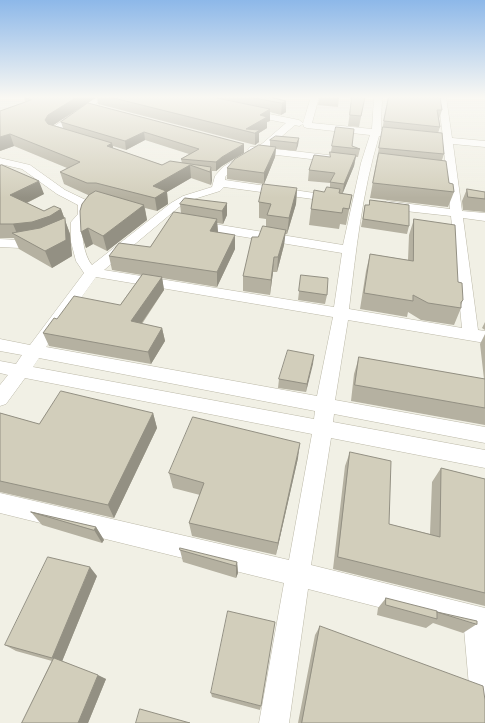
<!DOCTYPE html>
<html>
<head>
<meta charset="utf-8">
<style>
	body { margin:0 }
	canvas { display:block; background:#f1f0e5 }
</style>
</head>
<body>
<canvas width="485" height="723"></canvas>
<script>
const context = document.querySelector('canvas').getContext('2d');
context.lineJoin = 'round';
function stroke(path, color, width, dash) { context.strokeStyle = color; context.lineWidth = width; context.lineCap = dash ? 'butt' : 'round'; context.setLineDash(dash || []); context.stroke(path); }
function fill(path, color) { context.fillStyle = color; context.fill(path, 'evenodd'); }
const minor = new Path2D(`
	M95,97H104L75,121L60,131L73,134L75,136L73,138L70,139L53,135L50,130L52,128Z
	M311,97H319L312,123L372,129L374,97H382L381,130L391,132L393,134L388,137L379,136C362,192 356,251 349,309L462,328L451,216L387,209L383,207L381,205L383,203L387,201L450,209L447,175L424,172L419,169L424,166L446,168L443,143L433,141L431,139L436,136L443,137L438,97H446L452,138L485,141V147L453,144L462,211L485,213V221L463,218L478,330L485,331V343L348,320L335,400L485,427V443L334,414L333,422L485,450V468L331,438L311,565L485,608V723L475,719L471,709L464,629L308,589L289,723H259L284,583L0,513V493L289,560L312,434L25,378L6,404L0,406V385L8,375L0,373V361L16,364L22,355L0,351V339L30,345L84,273L76,261L71,242V222L78,214V205L57,194L22,169L0,164V158L30,165L65,190L88,201C94,209 88,214 84,221C80,232 84,256 92,265L171,203L183,196L212,187L215,176L223,167L249,151L248,149L250,147H257L263,143L286,123L246,115L245,113L246,111L249,110L299,120L303,123ZM303,124L304,127L307,128L370,135L361,163L343,245L196,221L192,222L190,225L192,228L196,229L342,253L334,307L104,270L179,207L191,200L220,191L224,187L335,202L339,201L341,199L339,197L335,196L225,180V177L231,171L260,153L336,162L340,161L341,159L336,156L268,148L295,125L299,126ZM96,277L333,317L317,396L46,347ZM39,358L315,411L314,419L33,367Z
	M39,237L44,238L45,241L44,244L20,248L0,247V239L20,240Z`);
const wall = new Path2D(`
	M24,97H270L286,101V112L281,115L270,112V121L267,122V128L259,133V142L255,145L98,104L97,97L53,125L63,128L61,122L88,103L244,153L222,166L216,171H212V180L211,185L191,178L167,192L168,204L157,211L145,208L147,220L107,251L93,244L86,248L81,232L88,195L64,184L60,172L67,168L14,146L0,151V111L25,102ZM145,140L189,154L181,159L182,163L162,165L113,148V146L126,150Z
	M319,97H339V98L338,107L318,105Z
	M352,97H365L359,127L348,126Z
	M388,97H440L442,110L439,119L440,127L438,133L444,154L442,160L449,183L454,192L448,207L370,198Z
	M299,138L298,145L296,151L276,149L275,157L264,184L227,179V168L270,146V140Z
	M332,146H352L360,149L358,157H356L354,166L342,194L352,195L346,225L340,224L339,229L309,225L311,209L324,192L330,188V183L308,181L309,170L330,157Z
	M0,166L44,194L27,203L44,211L61,209L70,234L72,256L52,268L19,249L14,238H0Z
	M297,188L296,204L287,234H285L284,245L277,272H273L270,295L243,291V276L258,237L266,227V219L259,218V202Z
	M467,189L485,192V212L463,210L462,201Z
	M227,203V215L223,224L217,223L218,232L235,249L217,287L162,278L164,290L142,324L162,328L165,341L151,364L49,346L43,333L57,319L120,305L142,275L112,270L109,256L150,247L181,213L180,204Z
	M365,205H369L409,226L407,234L361,227Z
	M414,219L458,282L463,300L461,305V308L454,325L421,320L408,312L407,317L360,309L366,271L370,254L408,260L409,235Z
	M301,275L327,295L325,304L298,300Z
	M485,322V330L482,328Z
	M485,334V425L351,401L354,374L359,357L484,379L480,344Z
	M314,355L306,392L278,388L279,379Z
	M0,413L39,424L153,413L157,428L114,518L0,492Z
	M350,452L389,524L430,534L432,482L441,468L485,479V606L333,569L345,466Z
	M298,458L276,555L192,536L189,523L200,495L173,488L169,473Z
	M31,512L96,527L104,540L102,543L42,525Z
	M180,550L237,562L238,573L236,578L183,562Z
	M97,576L62,661L106,679L88,723H22L52,661L16,651L5,645Z
	M386,598L437,612L477,624L463,633L433,623L426,628L377,615L378,608Z
	M320,626L485,723H298L315,635Z
	M211,693L261,706L260,710L212,697Z`);
const shadedWall = new Path2D(`
	M77,97H97L52,126L49,132L45,120L48,115Z
	M286,101V112L281,115L282,103Z
	M270,109V121L267,122V128L259,133V142L255,145V133L246,129L260,115Z
	M144,132L145,140L126,150L125,141Z
	M10,134L14,146L0,151V137Z
	M299,138L298,145L296,151L297,143Z
	M112,143L115,156L107,146Z
	M244,144V153L222,166L216,171V162L222,157Z
	M276,147L275,157L264,184V173Z
	M356,155L354,166L342,195L344,184Z
	M190,165L191,178L167,192L168,204L157,211L153,186Z
	M211,167L212,180L211,185L210,172Z
	M39,181L44,194L16,208L10,195Z
	M297,188L296,204L287,234L289,218Z
	M227,203V215L223,224L222,211Z
	M144,205L147,220L107,251L103,236Z
	M61,209L70,234L72,256L52,268L45,251L18,236L13,224Z
	M217,219L218,233L210,231Z
	M88,228L93,244L86,248L81,232Z
	M286,230L284,245L277,272L278,257Z
	M235,235V249L217,287V272Z
	M274,257L273,272L270,295L271,280Z
	M162,277L164,290L134,334L131,321Z
	M162,328L165,341L151,364L148,352Z
	M314,355L313,364L306,392L307,384Z
	M153,413L157,428L114,518L108,505Z
	M300,443L298,458L276,555L278,543Z
	M96,527L104,540L102,543L94,530Z
	M237,562L238,573L236,578V566Z
	M90,567L97,576L61,664L52,658Z
	M98,675L106,679L88,723H78Z`);
const building = new Path2D(`
	M24,97H77L48,115L45,120L48,124L112,143L107,146L162,165L170,161L211,167L210,172L190,165L153,186L166,191L155,198L96,183H87L60,172L80,162L10,134L0,137V111L31,100Z
	M110,97H212L270,109L260,115L267,117L246,129L260,130L255,133Z
	M249,97H270L286,101L282,103Z
	M352,97H365L361,116L350,115Z
	M389,97H440L442,110H437L440,127L384,121Z
	M88,103L244,144L222,157L216,162L181,159L199,149L144,132L125,141L61,122Z
	M336,127L354,129L352,146L360,149L332,146Z
	M383,127L442,133L444,154L379,148Z
	M276,136L299,138L297,143L270,140Z
	M259,145L276,147L264,173L227,168L235,159Z
	M330,152L356,155L344,184L330,182L335,173L309,170L314,155L330,157Z
	M379,153L446,161L449,183L453,184L454,192L373,183Z
	M2,165L39,181L10,195L44,211L54,206L61,209L50,216L32,222L13,224H0V166Z
	M263,184L297,188L289,218L267,215L271,204L259,202Z
	M327,187L340,189L339,193L352,195L349,209L343,208L342,213L311,209L314,190L324,192Z
	M467,189L485,192V199L468,197Z
	M96,191L144,205L103,236L88,228L81,232L80,211L82,204L89,195Z
	M185,198L227,203L222,211L180,204Z
	M370,200L409,205V226L363,219L365,205H369Z
	M174,212L217,219L210,231L235,235L217,272L109,256L119,243L150,247Z
	M65,218L66,240L45,251L12,233L40,228Z
	M414,219L455,225L458,282L462,283L463,300L461,302V308L428,303L413,295V301L364,293L370,254L413,261Z
	M263,226L286,230L278,257H274L271,280L243,276L252,237H258Z
	M143,274L162,277L131,321L162,328L148,352L43,333L54,318L57,319L74,296L120,305Z
	M301,275L328,278L327,295L299,291Z
	M288,350L314,355L307,384L279,379Z
	M359,357L485,379V408L355,385Z
	M61,391L153,413L108,505L0,481V413L39,424Z
	M193,417L300,443L278,543L189,523L204,483L169,473Z
	M350,452L391,461L389,524L440,537L441,468L485,479V593L338,557Z
	M31,512L96,527L94,530Z
	M180,548L237,562L236,566L180,550Z
	M48,557L90,567L52,658L5,645Z
	M386,598L437,611V619L386,605Z
	M228,611L275,622L261,706L211,693Z
	M437,612L477,621V624Z
	M320,626L483,686L485,700V723H302Z
	M54,658L98,675L78,723H22Z
	M140,709L190,723H136Z`);
stroke(minor, '#bcb9a8', 1);
fill(minor, '#fff');
fill(wall, '#b5b1a1');
fill(shadedWall, '#939083');
fill(building, '#d2cebb');
stroke(building, '#939083', 1);
const sky = context.createLinearGradient(0, 0, 0, 198);
sky.addColorStop(0, '#8db8e9');
sky.addColorStop(0.49, '#f9f8f3');
sky.addColorStop(1, '#f9f8f300');
context.fillStyle = sky;
context.fillRect(0, 0, 485, 198);
</script>
</body>
</html>
